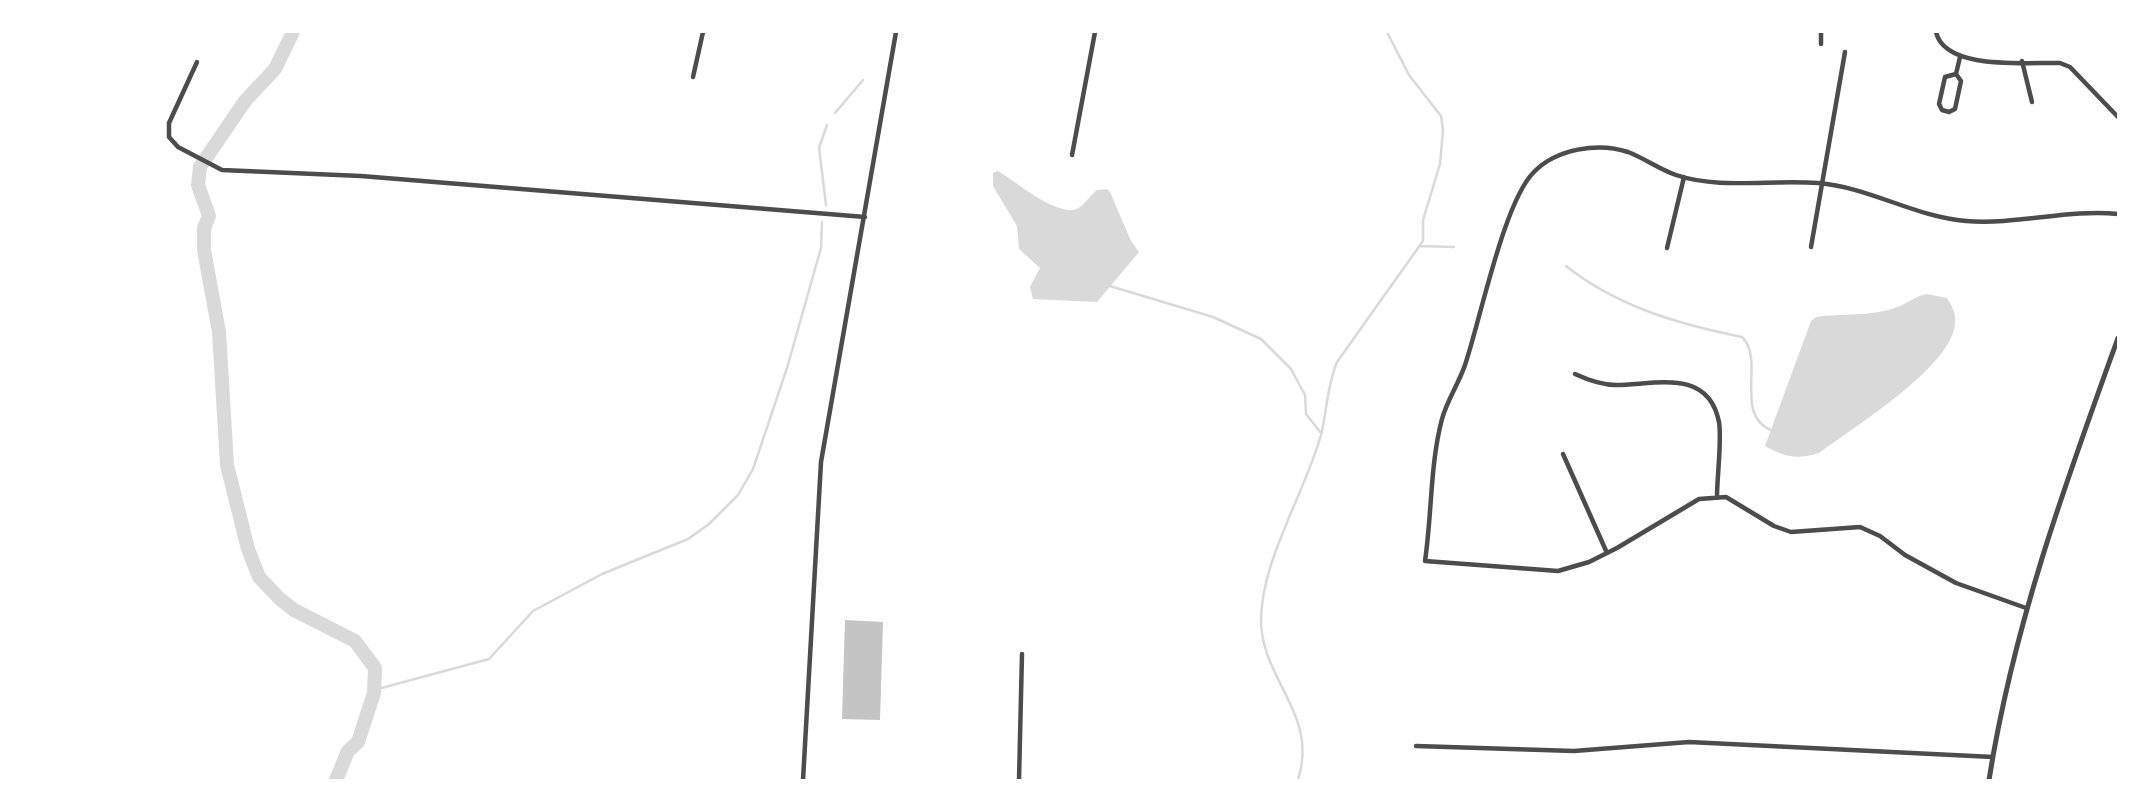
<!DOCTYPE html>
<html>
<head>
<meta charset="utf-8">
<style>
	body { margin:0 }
	#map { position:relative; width:2150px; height:812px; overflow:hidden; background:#fff; font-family:Lora,serif }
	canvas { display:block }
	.frame { position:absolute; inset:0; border:33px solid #fff; pointer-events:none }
</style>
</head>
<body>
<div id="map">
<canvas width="2150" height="812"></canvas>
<div class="frame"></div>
</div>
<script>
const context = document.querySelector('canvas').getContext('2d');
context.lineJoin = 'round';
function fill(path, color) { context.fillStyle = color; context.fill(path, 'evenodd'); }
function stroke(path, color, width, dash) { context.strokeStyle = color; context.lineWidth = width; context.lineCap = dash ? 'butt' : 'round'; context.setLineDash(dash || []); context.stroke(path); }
const water = new Path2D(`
	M998,171C1015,181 1057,217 1077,209C1084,206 1090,195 1097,190L1107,189L1110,192L1131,241L1139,252L1097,302L1033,299L1030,287L1040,268L1019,249L1017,226L993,186V173Z
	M1927,294L1947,298C1952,306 1956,313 1955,323C1953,366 1854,427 1819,453C1797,460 1785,457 1765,446L1811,321L1816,317C1843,313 1871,317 1897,307C1909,303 1915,296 1927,294Z`);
const stream = new Path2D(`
	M835,113L863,80
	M826,205L819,148L827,125
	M1419,246L1454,247
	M1566,266C1618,307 1678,324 1742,337C1766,360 1732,416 1773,431
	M1110,286L1213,317L1261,339L1291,369L1305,395L1306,414L1321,433
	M374,690L489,659L533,611L602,574L688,539L709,524L738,495L753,469L787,368L821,248L822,222
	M1298,780C1319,716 1263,681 1261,623C1260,562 1305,493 1321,435C1327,410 1327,386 1337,362L1423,241V220L1440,164L1443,130L1441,116L1409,75L1387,32`);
const river = new Path2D(`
	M293,32L275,69L245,101L200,167L198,185L209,216L204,228V250L219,332L227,465L248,549L259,577L280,599L294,610L355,641L375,668L374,693L358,742L348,751L336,780`);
const building = new Path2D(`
	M845,620L883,622L880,720L842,719Z`);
const minor = new Path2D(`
	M1936,32C1945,71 2027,62 2060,63L2070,67L2118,117
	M1821,44V32
	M2022,61L2032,102
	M197,62L169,123V137L178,147L222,170L361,176L865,217
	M1956,74L1945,77L1939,104L1942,110L1949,112L1955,109L1961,81L1956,74L1960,57
	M693,77L703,32
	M1072,155L1095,32
	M1811,247L1845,52
	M1667,248L1684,177
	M1575,374C1588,380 1602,385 1616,385C1654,385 1708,367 1719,422C1722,440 1717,476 1717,497
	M1563,454L1607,553
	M2026,608L1956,583L1905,555L1880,536L1860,527L1791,532L1774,526L1726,497L1699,499L1617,548L1589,562L1558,571L1425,561C1432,514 1430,464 1442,419C1447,400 1459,383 1465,365C1480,321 1504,201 1534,172C1556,149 1598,142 1628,152C1644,158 1659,169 1676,175C1721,190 1770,179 1818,183C1869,187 1915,217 1966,221C2017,225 2068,209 2118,214
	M1416,746L1574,751L1689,742L1993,757
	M803,780L821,462L896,32
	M1019,780L1022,654`);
const tertiary = new Path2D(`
	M1989,780C2013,627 2065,484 2118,338`);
fill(water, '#d9d9d9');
stroke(stream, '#d9d9d9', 2.5);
stroke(river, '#d9d9d9', 14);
fill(building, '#c4c4c4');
stroke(minor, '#4c4c4c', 4.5);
stroke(tertiary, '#4c4c4c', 5);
</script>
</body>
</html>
